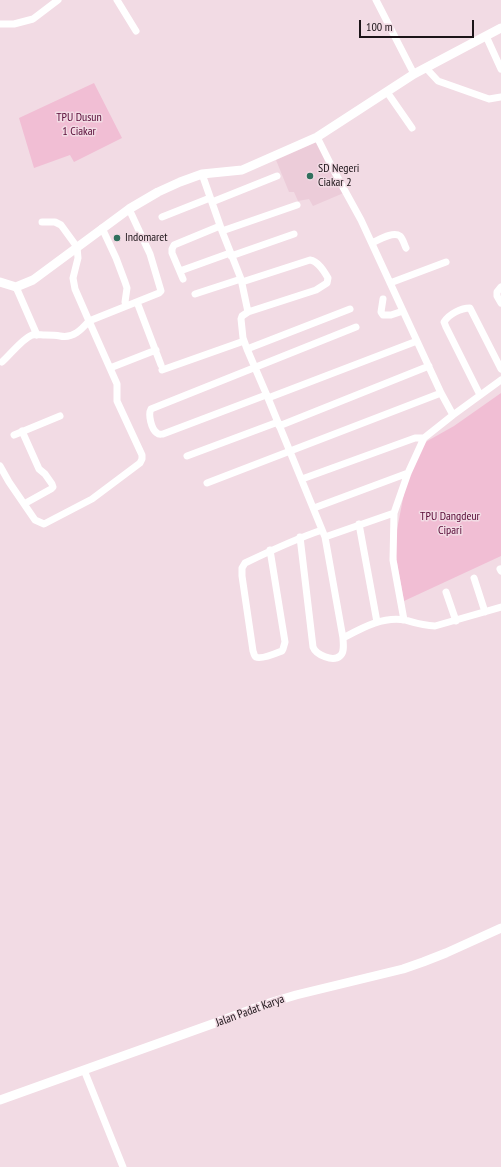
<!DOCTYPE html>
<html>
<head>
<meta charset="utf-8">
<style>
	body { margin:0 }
	#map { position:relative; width:501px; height:1167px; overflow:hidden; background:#f2dbe4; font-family:"PT Sans Narrow",sans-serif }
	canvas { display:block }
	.scale { position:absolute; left:359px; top:20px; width:115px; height:18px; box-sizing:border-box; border:2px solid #1c1418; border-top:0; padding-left:5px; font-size:12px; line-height:14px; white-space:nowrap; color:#1c1418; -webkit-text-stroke:3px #f2dbe4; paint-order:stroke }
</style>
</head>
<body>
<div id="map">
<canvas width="501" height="1167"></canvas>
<div class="scale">100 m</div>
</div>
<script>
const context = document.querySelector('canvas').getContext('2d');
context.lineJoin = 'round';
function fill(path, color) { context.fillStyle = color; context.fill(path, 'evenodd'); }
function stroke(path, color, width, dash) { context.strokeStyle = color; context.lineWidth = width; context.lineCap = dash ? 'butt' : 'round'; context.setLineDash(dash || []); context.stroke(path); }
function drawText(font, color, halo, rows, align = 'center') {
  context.font = font + ' "PT Sans Narrow",sans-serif'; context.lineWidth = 3; context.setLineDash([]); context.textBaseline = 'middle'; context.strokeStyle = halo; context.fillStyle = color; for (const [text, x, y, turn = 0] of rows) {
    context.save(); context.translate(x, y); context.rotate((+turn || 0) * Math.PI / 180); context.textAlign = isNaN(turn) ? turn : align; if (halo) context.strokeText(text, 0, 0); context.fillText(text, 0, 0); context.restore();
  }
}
const built = new Path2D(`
	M321,140L346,192L313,206L309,199L298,201L294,192H289L276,160Z`);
const green = new Path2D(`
	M94,83L122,138L74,162L70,155L34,168L19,118Z
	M501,393V556L404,601L394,545L407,478L422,444L454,426Z`);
const minor = new Path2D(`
	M117,0L136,31
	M376,0L414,74
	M0,24H14L33,19L58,0
	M486,36L501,69
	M426,68L438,81L489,99L501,97
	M387,92L412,128
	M317,137L333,169L361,220L441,393L453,415
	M202,174L222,231L241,279L248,312L242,316L241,319L243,338L247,349L268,398L325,537L343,638C343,643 345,652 340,656C333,662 316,655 313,647L300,537
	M212,202L277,176
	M162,217L210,198
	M102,228L116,258L125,282L127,288L125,302L126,306
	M222,231L297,205
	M372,243C379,240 393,231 400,236C403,239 404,244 406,248
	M231,256L294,234
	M180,271L230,253
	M183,279L172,253V249L174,245L220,226
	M242,282L310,260C318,261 324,271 328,278L327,283L316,290L248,312
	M390,283L446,262
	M16,287L37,335
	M501,287L497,292V296L501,303
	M195,294L241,279
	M383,299L381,312L383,315H391L403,311
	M137,302L161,365
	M247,349L350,309
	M2,362C11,354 22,339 32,335C36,334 41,335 45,335C50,335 55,335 60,336C73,339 82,329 89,321L75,289L73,278L78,258L77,247L61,225L55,222H42
	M110,368L156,350
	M162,370L244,341
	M266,395L163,434C161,434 159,435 157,433C151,429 148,414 151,409L356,327
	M480,395L446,327L444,322C449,314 461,308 470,308L501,369
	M268,398L417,341
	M279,426L429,366
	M22,431L39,469L45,474L52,484L53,487L51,489L24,504
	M14,435L60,416
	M187,456L278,422
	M0,466L9,482L35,520L44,524L92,499L140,463L142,459V455L117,401V384L89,321L159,293L161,291L150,254L129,209
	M302,479L415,438H424
	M207,483L441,393
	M314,508L408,473
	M359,524L377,622
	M325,537L394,513
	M270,550L285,642L283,649L282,651C277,653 261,660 256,657C254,656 254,653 253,651L242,576V568L245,563C270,551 295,539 322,530
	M500,569L501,571
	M474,578L485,612
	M446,592L456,621
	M404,620L393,560L394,513L408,473L424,438L453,415L501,380
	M343,638C362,628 383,616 405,620C415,623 424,626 435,626L501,607
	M84,1070L123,1167`);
const tertiary = new Path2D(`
	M0,282L16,287L33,280L129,209L158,192L180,182L202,174L242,170L317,137L414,74L501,28
	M0,1100L215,1023L266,1004L296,995L403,969L423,962L446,953L501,928`);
const markers = [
	[310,176,4,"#306f5d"],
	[117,238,4,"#306f5d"]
];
const parkNames = [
	["TPU Dusun",79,118],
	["1 Ciakar",79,132],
	["TPU Dangdeur",450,517],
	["Cipari",450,531]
];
const poiNames = [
	["SD Negeri",318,169],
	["Ciakar 2",318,183],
	["Indomaret",125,238]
];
const streetNames = [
	["Jalan Padat Karya",250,1011,-20]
];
fill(built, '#ecccd9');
fill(green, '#f1bed4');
stroke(minor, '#fff', 7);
stroke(tertiary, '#fff', 9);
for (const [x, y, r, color] of markers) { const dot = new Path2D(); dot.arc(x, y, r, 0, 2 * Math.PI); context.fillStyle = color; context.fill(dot); stroke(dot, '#f2dbe4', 1.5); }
drawText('12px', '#570a36', '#f2dbe4', parkNames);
drawText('12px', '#1c1418', '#f2dbe4', poiNames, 'left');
drawText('12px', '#1c1418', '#f2dbe4', streetNames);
</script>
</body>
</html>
